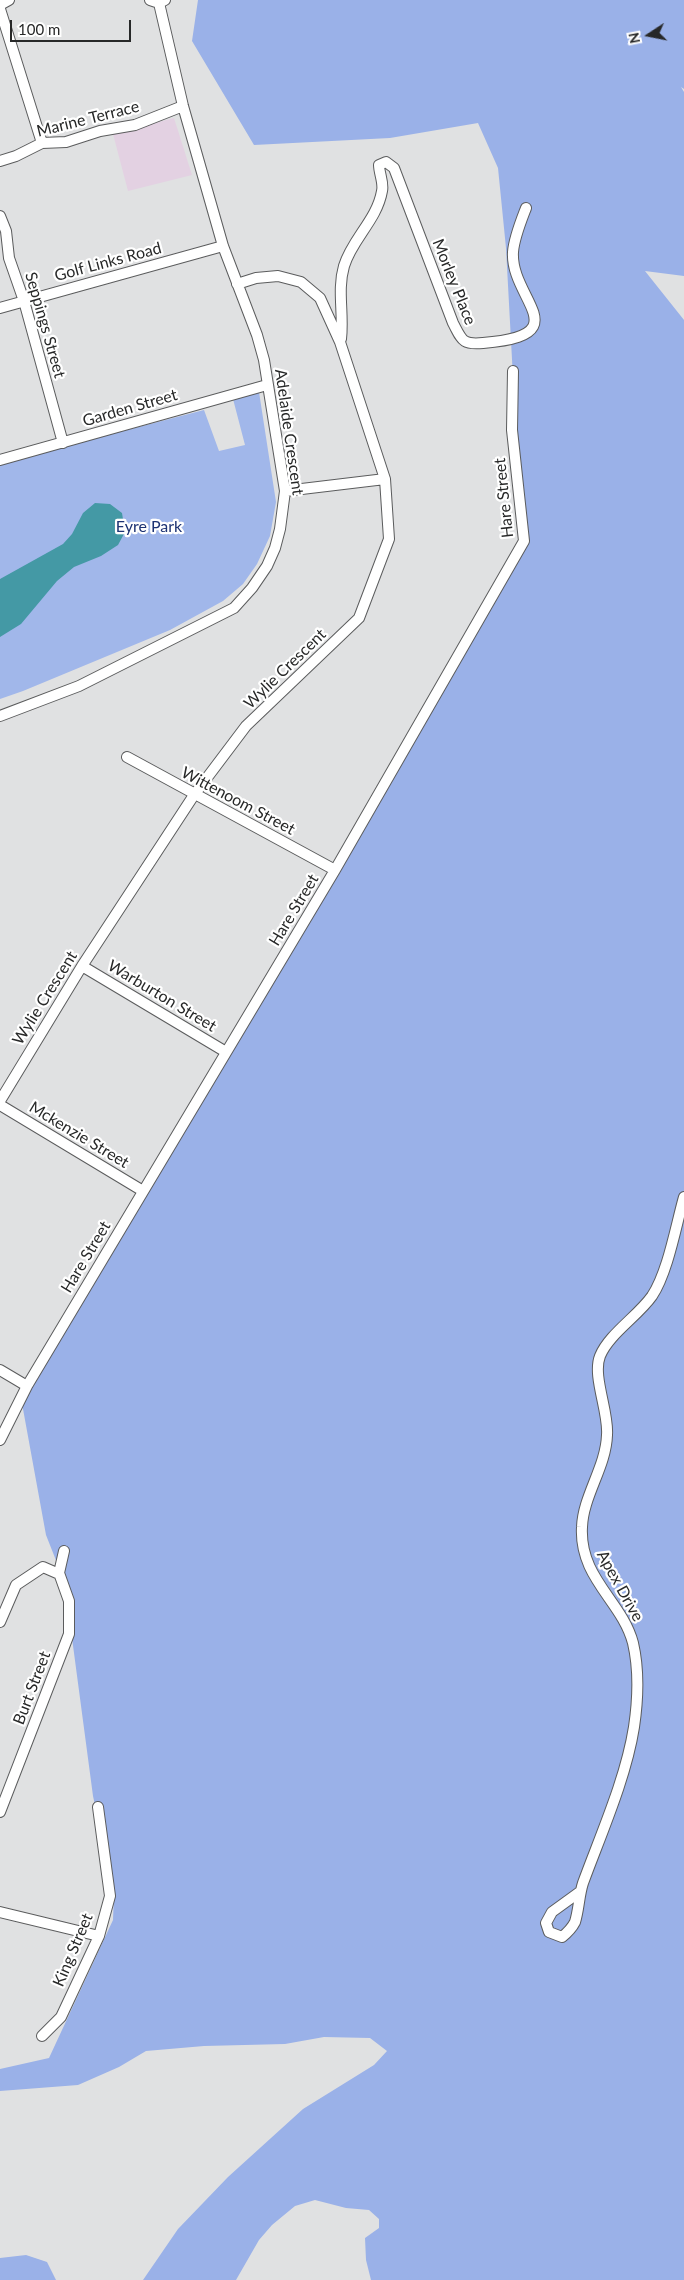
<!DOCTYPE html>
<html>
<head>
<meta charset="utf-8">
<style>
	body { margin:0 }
	#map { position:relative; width:684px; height:2280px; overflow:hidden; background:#e0e1e2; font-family:Lato,sans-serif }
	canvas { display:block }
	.north { position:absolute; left:624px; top:10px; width:50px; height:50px; -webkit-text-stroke:4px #fff; paint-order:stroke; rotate:259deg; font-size:14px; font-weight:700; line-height:20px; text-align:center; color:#272828 }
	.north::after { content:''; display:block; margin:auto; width:18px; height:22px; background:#272828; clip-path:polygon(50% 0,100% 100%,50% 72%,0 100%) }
	.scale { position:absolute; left:10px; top:20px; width:121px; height:22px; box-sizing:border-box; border:2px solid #272828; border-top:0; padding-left:6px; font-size:15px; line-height:18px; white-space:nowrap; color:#272828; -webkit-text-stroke:4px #fff; paint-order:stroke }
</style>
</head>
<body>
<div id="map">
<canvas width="684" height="2280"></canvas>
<div class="north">N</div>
<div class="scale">100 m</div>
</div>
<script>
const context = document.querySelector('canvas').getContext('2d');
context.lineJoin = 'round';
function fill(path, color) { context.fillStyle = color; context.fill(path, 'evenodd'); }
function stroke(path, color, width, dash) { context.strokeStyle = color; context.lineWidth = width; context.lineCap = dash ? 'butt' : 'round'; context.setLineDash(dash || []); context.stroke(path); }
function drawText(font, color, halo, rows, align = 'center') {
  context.font = font + ' Lato,sans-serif'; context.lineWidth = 4.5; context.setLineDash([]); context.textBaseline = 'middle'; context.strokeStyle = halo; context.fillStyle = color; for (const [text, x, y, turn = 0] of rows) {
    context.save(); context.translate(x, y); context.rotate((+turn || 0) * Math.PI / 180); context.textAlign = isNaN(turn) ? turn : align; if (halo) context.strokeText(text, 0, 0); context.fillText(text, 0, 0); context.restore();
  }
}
const commercial = new Path2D(`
	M174,118L192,175L128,191L113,134Z`);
const green = new Path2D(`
	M259,392L276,502L270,536L257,564L243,584L223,601L170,630L23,691L0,699V463L204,410L219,451L245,445L233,399Z`);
const forest = new Path2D(`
	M198,0H684V89L681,87L684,92V276L645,271L684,320V2280H371L366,2260L365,2238L379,2228V2219L369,2210L346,2208L315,2200L295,2206L272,2225L259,2240L236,2280H143L178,2229L228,2177L303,2109L374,2065L387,2051L370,2038L324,2037L285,2044L204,2046L146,2051L119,2067L78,2085L0,2091V2069L49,2058L113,1920L114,1894L93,1796L72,1638V1601L46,1535L21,1398L522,545L506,248L498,168L478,123L390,138L254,145L192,41Z
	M26,2255L47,2262L56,2280H0V2258Z`);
const water = new Path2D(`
	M95,503L110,504L122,513L125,532L118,545L101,556L74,567L57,581L21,624L0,637V579L63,544L72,534L83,513Z`);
const minor = new Path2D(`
	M150,0L159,3L165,0
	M0,5L9,0
	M0,9L42,143
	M0,161L16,156L42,143L66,142L100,131L135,125L183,106
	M0,216L6,231L9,258L24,301L63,443
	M0,308L223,246
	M341,339C344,314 337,290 344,266C352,239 377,220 382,191C384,183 379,173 379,165L386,162L394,168L453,323C462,340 462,345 483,343C580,335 510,299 513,252C514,238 521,221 526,208
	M0,460L267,385
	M285,491L385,479
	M0,716L79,686L234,608L252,588L267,566L275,548L280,529L285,491L264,360L257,335L223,246L183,106L159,3
	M127,757L335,870
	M82,966L226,1052
	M0,1101L82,966L194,795L246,726L359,618L389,539L385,479L340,342L320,298L301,282L278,276L256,278L237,284
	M0,1105L143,1191
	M0,1370L27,1386
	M0,1440L27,1386L335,870L524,541L512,430L513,371
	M0,1622L16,1585L43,1567L59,1574
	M0,1812L69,1634V1601L59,1573L64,1551
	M581,1891L552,1912L546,1923L549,1932L562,1937C567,1933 572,1928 575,1922C579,1909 579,1895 583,1883C601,1834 626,1778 634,1727C638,1700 639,1669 633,1643C622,1601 579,1578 582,1527C583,1496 606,1467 607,1435C609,1412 592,1376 600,1356C609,1334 638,1316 652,1296C668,1272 676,1225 684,1197
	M0,1912L99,1936
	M42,2036L61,2017L99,1936L110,1896L98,1807`);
const streetNames = [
	["Marine Terrace",88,119,-14],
	["Golf Links Road",108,262,-15],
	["Morley Place",454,282,68],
	["Seppings Street",45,325,74],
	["Garden Street",130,408,-16],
	["Adelaide Crescent",289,432,82],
	["Hare Street",504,498,-96],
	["Wylie Crescent",285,669,-44],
	["Wittenoom Street",238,801,28],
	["Hare Street",294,910,-59],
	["Warburton Street",162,996,31],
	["Wylie Crescent",45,998,-58],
	["Mckenzie Street",79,1135,31],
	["Hare Street",86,1257,-59],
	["Apex Drive",620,1586,61],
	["Burt Street",32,1688,-69],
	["King Street",73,1950,-67]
];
const parkNames = [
	["Eyre Park",149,527]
];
fill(commercial, '#e3d1e2');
fill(green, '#a1b7ea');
fill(forest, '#9ab1e8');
fill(water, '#4499a5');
stroke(minor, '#5b5c5d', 12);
stroke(minor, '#fff', 10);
drawText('16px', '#272828', '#fff', streetNames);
drawText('16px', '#1d3373', '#fff', parkNames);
</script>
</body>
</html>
